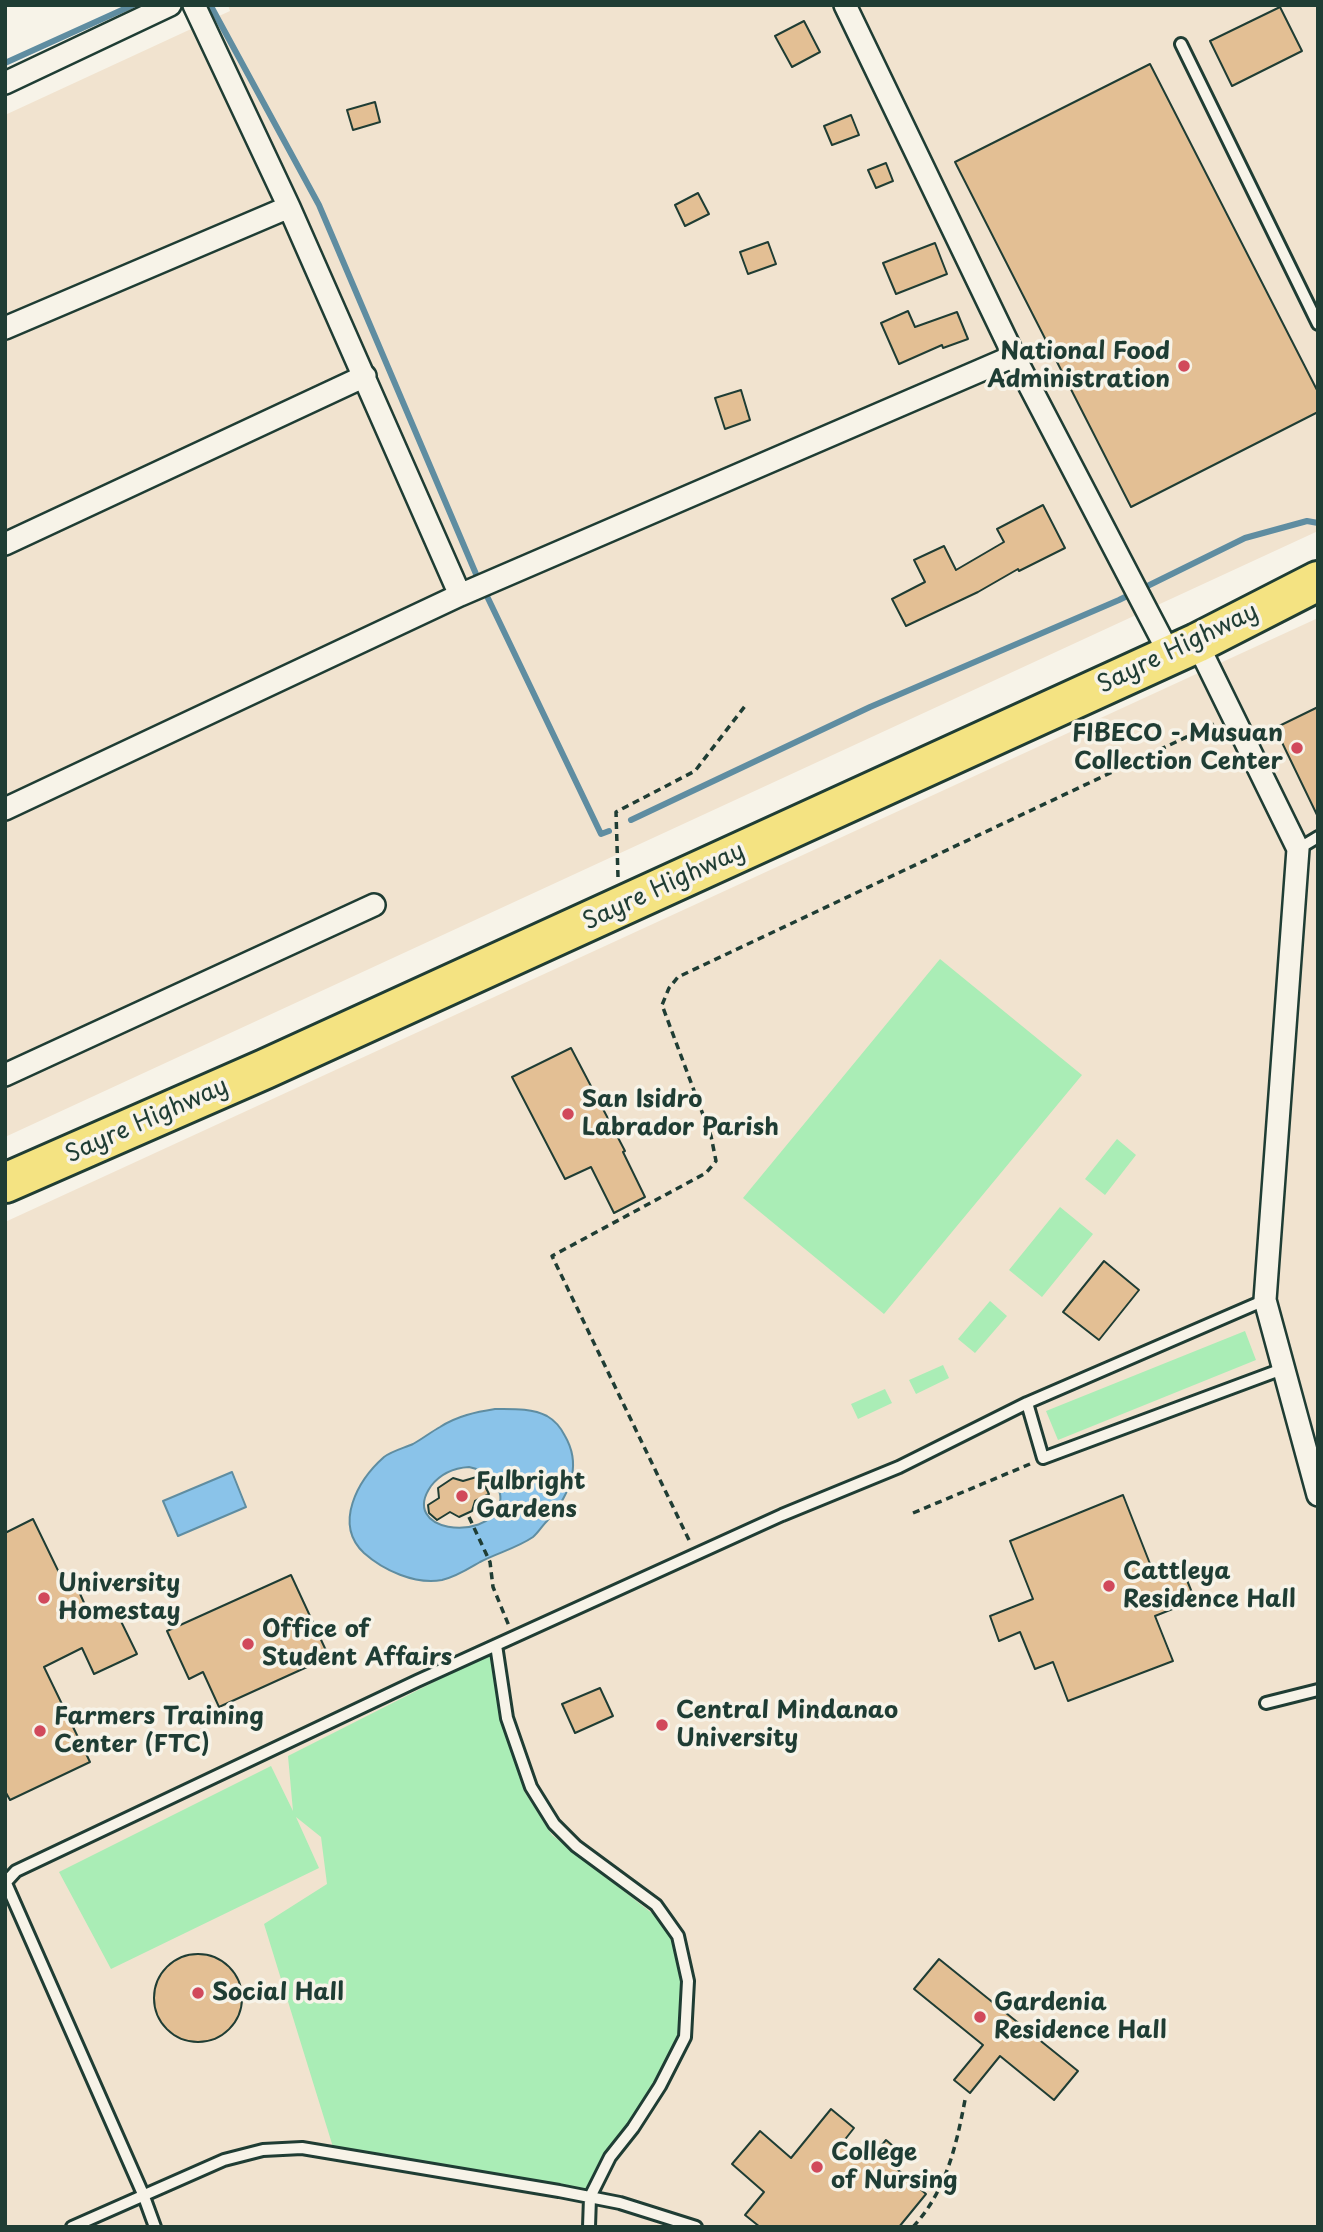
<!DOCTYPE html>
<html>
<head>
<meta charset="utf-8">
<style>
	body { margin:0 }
	#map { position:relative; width:1323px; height:2232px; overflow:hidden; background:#f7f3e8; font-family:"Playpen Sans",sans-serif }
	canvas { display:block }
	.frame { position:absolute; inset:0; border:7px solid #1f3d34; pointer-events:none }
</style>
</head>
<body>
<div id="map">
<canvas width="1323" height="2232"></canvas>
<div class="frame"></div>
</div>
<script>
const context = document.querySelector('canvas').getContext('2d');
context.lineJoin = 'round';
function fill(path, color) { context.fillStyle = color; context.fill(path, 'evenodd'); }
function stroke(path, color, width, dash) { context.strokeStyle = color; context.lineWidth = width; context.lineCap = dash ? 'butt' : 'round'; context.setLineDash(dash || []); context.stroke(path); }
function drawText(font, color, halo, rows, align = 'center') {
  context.font = font + ' "Playpen Sans",sans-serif'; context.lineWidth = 7; context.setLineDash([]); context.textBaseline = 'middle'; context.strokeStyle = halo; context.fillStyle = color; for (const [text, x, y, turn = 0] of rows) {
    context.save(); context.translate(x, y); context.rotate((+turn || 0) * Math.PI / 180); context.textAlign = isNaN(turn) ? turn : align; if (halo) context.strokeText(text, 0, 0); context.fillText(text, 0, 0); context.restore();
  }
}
const built = new Path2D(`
	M228,5H1318V531L5,1137V115L230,11Z
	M1318,618V2227H5V1222Z`);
const green = new Path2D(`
	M940,959L1082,1075L884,1314L743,1198Z
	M1117,1139L1136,1155L1105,1195L1085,1179Z
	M1060,1207L1093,1234L1042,1297L1009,1270Z
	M990,1301L1007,1316L975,1353L958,1339Z
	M1245,1331L1256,1360L1058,1440L1046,1411Z
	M943,1365L949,1378L916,1394L909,1380Z
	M885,1389L892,1403L858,1419L851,1404Z
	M491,1653L524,1791L552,1835L676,1932L688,1981L685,2037L590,2197L333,2147L264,1924L327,1884L321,1837L296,1817L319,1868L111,1969L59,1872L271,1766L293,1811L288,1756Z`);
const water = new Path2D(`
	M495,1409C512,1409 532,1408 547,1416C554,1420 561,1428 565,1436C583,1467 569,1496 547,1521C542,1526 538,1533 533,1537C517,1548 497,1553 480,1562C468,1569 456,1577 442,1580C415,1585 383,1570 364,1553C333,1524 358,1480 384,1457C392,1451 404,1448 413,1444C422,1439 431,1432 440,1427C457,1416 476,1412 495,1409ZM469,1467C485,1470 506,1487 499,1506C486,1542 399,1532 431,1486C441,1473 453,1468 469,1467Z
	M232,1472L246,1507L178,1536L163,1501Z`);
const stream = new Path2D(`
	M205,5L212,8L319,205L476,574
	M5,63L133,5
	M485,592L601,834L609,831
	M631,820L870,707L1119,600L1245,538L1307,521L1318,523`);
const building = new Path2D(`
	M1280,7L1302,51L1232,86L1210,41Z
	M804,21L820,52L792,67L775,36Z
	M1150,64L1318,392V412L1131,507L955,162Z
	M375,102L380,122L353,130L347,110Z
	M851,115L859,135L832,145L824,126Z
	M886,163L893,181L876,188L868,170Z
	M698,193L709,214L685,226L675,205Z
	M768,242L776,264L748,274L740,252Z
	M935,243L947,274L896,294L883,263Z
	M908,311L915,327L957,312L968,339L943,348L942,345L899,364L881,323Z
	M741,390L750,420L725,429L715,398Z
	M1043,505L1065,548L1019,571L1018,569L978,592L906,626L892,599L925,582L914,560L944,546L956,570L1004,542L997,529Z
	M1318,707V817L1275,728Z
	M571,1048L625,1151L623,1152L645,1197L614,1213L591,1167L565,1179L512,1077Z
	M1104,1261L1139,1290L1099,1340L1063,1312Z
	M480,1476L489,1494L475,1501L472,1511L459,1517L450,1512L437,1520L429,1513L428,1505L439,1498L438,1488L453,1478L463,1481Z
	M1123,1495L1154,1574L1180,1563L1195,1600L1155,1616L1173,1661L1068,1701L1053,1662L1035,1669L1020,1632L999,1641L990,1616L1033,1599L1010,1541Z
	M33,1519L67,1589L76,1585L91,1618L114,1607L137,1654L94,1674L82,1648L44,1667L90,1762L10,1800L5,1791V1533Z
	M291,1575L329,1657L219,1707L203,1672L189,1679L167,1631Z
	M600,1688L613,1716L575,1733L562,1704Z
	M154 1998a44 44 0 1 1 88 0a44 44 0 1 1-88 0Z
	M939,1959L1078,2071L1054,2100L1000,2056L970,2093L954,2080L983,2045L914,1989Z
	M831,2109L854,2128L843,2142L868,2162L886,2140L907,2158L897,2169L926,2194L899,2227H760L745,2215L764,2192L732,2164L760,2131L791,2158Z`);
const path = new Path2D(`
	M618,877L616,812L695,771L745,706
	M913,1513L1030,1464
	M469,1517L490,1562L493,1587L509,1626
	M689,1540L552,1256L706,1173L716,1161L711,1136L662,1005L669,988L678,977L1214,724
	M913,2227C946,2191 956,2147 965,2100`);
const lane = new Path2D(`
	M1181,44L1318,324
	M1298,849L1318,837
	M1027,1403L1043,1458L1285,1368
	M496,1645L507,1718L531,1787L554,1824L576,1846L656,1905L678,1936L688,1981L685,2037L660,2086L633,2128L610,2157L590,2197L589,2227
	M1266,1703L1318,1690
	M5,1881L143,2194L155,2227
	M5,1883L16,1871L417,1681L782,1515L899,1467L1027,1403L1265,1300
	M72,2227L224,2160L263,2150L302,2148L559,2191L620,2203L696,2227`);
const street = new Path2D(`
	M194,5L289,207L460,595
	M845,5L1014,356L1170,655
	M5,83L170,5
	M5,328L289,207
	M5,544L365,376
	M1197,643L1298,849L1265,1300L1318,1495
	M5,809L460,595L1014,356
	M5,1075L374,905`);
const highway = new Path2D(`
	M5,1183L265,1069L1197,643L1318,581`);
const markers = [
	[1184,366,7,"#d1495b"],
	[1297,748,7,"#d1495b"],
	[568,1114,7,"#d1495b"],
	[462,1496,7,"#d1495b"],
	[1109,1586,7,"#d1495b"],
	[44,1598,7,"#d1495b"],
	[248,1644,7,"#d1495b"],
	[662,1725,7,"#d1495b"],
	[40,1731,7,"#d1495b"],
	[198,1993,7,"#d1495b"],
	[980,2017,7,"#d1495b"],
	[817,2167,7,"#d1495b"]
];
const poiNames = [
	["National Food",1170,352,"right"],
	["Administration",1170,380,"right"],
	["FIBECO - Musuan",1283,734,"right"],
	["Collection Center",1283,762,"right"],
	["San Isidro",582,1100],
	["Labrador Parish",582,1128],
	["Fulbright",476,1482],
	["Gardens",476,1510],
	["Cattleya",1123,1572],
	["Residence Hall",1123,1600],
	["University",58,1584],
	["Homestay",58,1612],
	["Office of",262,1630],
	["Student Affairs",262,1658],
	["Central Mindanao",676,1711],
	["University",676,1739],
	["Farmers Training",54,1717],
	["Center (FTC)",54,1745],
	["Social Hall",212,1993],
	["Gardenia",994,2003],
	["Residence Hall",994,2031],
	["College",831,2153],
	["of Nursing",831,2181]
];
const streetNames = [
	["Sayre Highway",1178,649,-26],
	["Sayre Highway",664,887,-25],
	["Sayre Highway",147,1121,-24]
];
fill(built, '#f1e3cf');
fill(green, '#aaedb6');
fill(water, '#8ac3e9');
stroke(water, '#5f8da1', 2);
stroke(stream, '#5f8da1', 6);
fill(building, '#e3bf94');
stroke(building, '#1f3d34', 2);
stroke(lane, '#1f3d34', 16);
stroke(street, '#1f3d34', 26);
stroke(highway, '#1f3d34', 44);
stroke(path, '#1f3d34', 3.5, [7, 5]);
stroke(lane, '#f7f3e8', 10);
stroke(street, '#f7f3e8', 21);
stroke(highway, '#f4e382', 38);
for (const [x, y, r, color] of markers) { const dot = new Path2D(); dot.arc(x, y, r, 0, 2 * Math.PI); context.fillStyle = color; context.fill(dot); stroke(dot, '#f7f3e8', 2.5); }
drawText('bold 24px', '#1f3d34', '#f7f3e8', poiNames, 'left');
drawText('24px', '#1f3d34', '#f7f3e8', streetNames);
</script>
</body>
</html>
